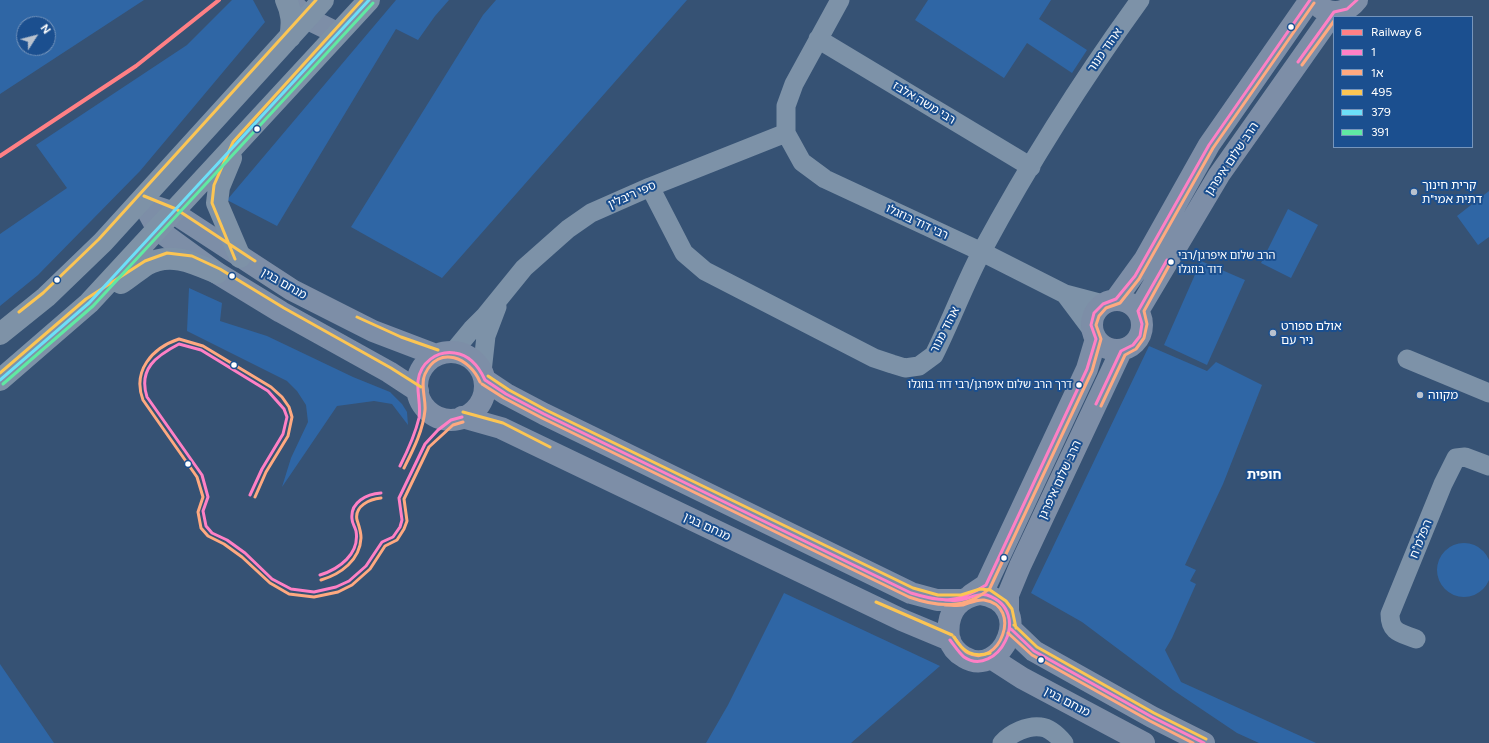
<!DOCTYPE html>
<html>
<head>
<meta charset="utf-8">
<style>
	body { margin:0 }
	#map { position:relative; width:1489px; height:743px; overflow:hidden; background:#365274; font-family:Figtree,"Noto Sans Hebrew",sans-serif }
	canvas { display:block }
	.legend { position:absolute; left:1333px; top:16px; width:140px; height:132px; box-sizing:border-box; background:#1b4f8f; border:1px solid #7695bc; margin:0; padding:5px 7px; list-style:none; font-size:12px; color:#fff }
	.legend li { display:flex; align-items:center; gap:8px; height:20px }
	.legend b { width:20px; border:1px solid #7695bc }
	.north { position:absolute; left:16px; top:16px; width:40px; height:40px; box-sizing:border-box; background:#1b4f8f; border:1px solid #7695bc; border-radius:50%; rotate:54deg; font-size:11px; font-weight:700; line-height:16px; text-align:center; color:#fff }
	.north::after { content:''; display:block; margin:auto; width:14px; height:18px; background:#b9c2ce; clip-path:polygon(50% 0,100% 100%,50% 72%,0 100%) }
</style>
</head>
<body>
<div id="map">
<canvas width="1489" height="743"></canvas>
<ul class="legend">
<li><b style="height:5px;background:#ff8085"></b>Railway 6</li>
<li><b style="height:5px;background:#ff80c5"></b>1</li>
<li><b style="height:5px;background:#ffa980"></b>1א</li>
<li><b style="height:5px;background:#fcc553"></b>495</li>
<li><b style="height:5px;background:#6ddff8"></b>379</li>
<li><b style="height:5px;background:#60e9a3"></b>391</li>
</ul>
<div class="north">N</div>
</div>
<script>
const context = document.querySelector('canvas').getContext('2d');
context.lineJoin = 'round';
function fill(path, color) { context.fillStyle = color; context.fill(path, 'evenodd'); }
function stroke(path, color, width, dash) { context.strokeStyle = color; context.lineWidth = width; context.lineCap = dash ? 'butt' : 'round'; context.setLineDash(dash || []); context.stroke(path); }
function drawText(font, color, halo, rows, align = 'center') {
  context.font = font + ' Figtree,"Noto Sans Hebrew",sans-serif'; context.lineWidth = 4; context.setLineDash([]); context.textBaseline = 'middle'; context.strokeStyle = halo; context.fillStyle = color; for (const [text, x, y, turn = 0] of rows) {
    context.save(); context.translate(x, y); context.rotate((+turn || 0) * Math.PI / 180); context.textAlign = isNaN(turn) ? turn : align; if (halo) context.strokeText(text, 0, 0); context.fillText(text, 0, 0); context.restore();
  }
}
const green = new Path2D(`
	M0,0H144L0,94ZM24,24H48V48H24Z
	M232,0H253L265,22L140,171L38,275L0,306V234L67,188L36,145L187,45Z
	M396,0H449L435,16L418,40L396,29L277,226L227,200Z
	M496,0H687L442,278L351,227L483,15Z
	M928,0H1051L1039,19L1087,50L1072,73L1027,43L1004,78L915,20Z
	M1489,191V237L1478,245L1457,216Z
	M1288,209L1318,225L1291,278L1261,263Z
	M1201,261L1245,280L1207,365L1164,345Z
	M189,288L222,303L220,321L267,336L353,377L390,392L402,404L407,412L408,425L392,404L374,401L337,406L282,487L291,458L308,422L306,405L297,391L287,381L187,331Z
	M1149,346L1207,371L1216,362L1262,385L1223,484L1185,565L1196,570L1190,581L1196,584L1172,638L1165,650L1181,682L1316,743H1259L1237,733L1173,690L1082,622L1031,593Z
	M1437 570a27 27 0 1 1 54 0a27 27 0 1 1-54 0Z
	M784,593L940,666L851,743H706L728,705Z
	M0,664L54,743H0Z`);
const minor = new Path2D(`
	M840,0L794,84L786,106V133L802,162L825,179L982,252L1065,294L1103,304
	M818,39L1031,167
	M650,187L684,253L705,271L874,358L892,364L905,368L919,366L934,355C951,321 964,285 982,251C1029,164 1082,80 1140,0
	M1065,294L1092,330
	M453,352L472,329L485,316L524,268L568,229L591,213L650,187L786,133
	M1407,359L1489,393
	M482,372L486,336L497,307
	M1416,639C1401,633 1390,633 1390,614L1443,484L1456,458L1465,457L1489,466
	M1002,743C1011,733 1028,725 1041,727C1050,728 1059,737 1064,743`);
const major = new Path2D(`
	M294,5L306,18L337,33
	M1321,8C1334,15 1348,12 1357,0
	M142,201L158,230L217,273L281,312L389,372L418,391
	M156,207L174,213L292,290L373,331L436,355
	M1116,299L1145,259L1209,145L1310,0
	M1092 325a25 25 0 1 1 50 0a25 25 0 1 1-50 0Z
	M1138,311L1219,175L1334,12
	M417 386a34 34 0 1 1 68 0a34 34 0 1 1-68 0Z
	M485,380L506,394L544,414L911,593L937,600H962
	M462,417L501,428L902,620L950,640
	M980,594C1038,603 1002,680 964,657C957,653 951,646 949,638C946,615 956,598 980,594Z
	M971,595L986,585L1087,369L1096,339
	M1008,612V595L1020,566L1121,351
	M1011,629L1034,651L1152,717L1204,743
	M991,658L1022,678L1144,743`);
const highway = new Path2D(`
	M286,0C292,13 293,23 290,37
	M231,158L219,187L217,203L240,257
	M121,283C129,278 137,271 146,265C170,251 194,263 217,273
	M0,334L46,297L103,242L323,0
	M0,380L89,303L369,0`);
const bus1 = new Path2D(`
	M1298,62L1334,12L1347,9L1357,0
	M485,380L506,394L544,414L911,593C943,603 958,603 986,585L1087,369L1096,339L1091,325L1094,313L1103,304L1116,299L1135,276L1209,145L1310,0
	M1096,404L1121,351L1133,345L1140,336L1142,324L1138,311L1167,260
	M400,466C408,450 415,435 419,418C421,405 417,394 418,381C420,363 437,350 455,353C470,355 479,367 485,380
	M250,495L262,469L283,434L287,417L284,409L268,391L201,350L179,344C156,356 138,369 147,397L202,475L208,497L203,511L206,526L212,533L227,540L245,553L272,579L291,589L314,592L336,587L349,581L366,566L382,542L393,537L400,527L402,520L399,498L425,444L438,430L451,420L462,417
	M320,575C339,569 360,554 356,531C355,527 352,523 352,519C350,502 367,494 381,493
	M945,600C950,600 955,601 960,600C969,599 979,592 987,595C1035,612 996,679 964,657C959,653 954,645 950,640
	M1011,629L1034,651L1152,717L1204,743`);
const bus2 = new Path2D(`
	M1302,65L1334,21
	M482,384L504,398L542,418L909,597C937,607 966,610 990,588L1092,371L1101,339L1096,325L1099,316L1106,308L1120,303L1139,279L1213,148L1314,3
	M1101,406L1125,355L1136,349L1144,338L1147,324L1144,311L1171,262
	M404,468C413,450 423,431 425,410C426,399 420,385 425,374C439,344 470,358 480,382
	M255,497L266,472L288,436L292,417L289,407L282,397L271,387L203,346L179,339C152,348 132,371 143,400L197,477L203,497L198,512L201,528L208,536L224,544L242,557L270,583L289,594L314,597L338,592L352,585L370,569L385,546L397,540L404,529L407,521L404,499L429,447L453,425L463,422
	M321,580C341,574 360,560 361,538C361,531 359,526 357,520C354,506 370,499 381,498
	M945,605C951,605 957,606 963,605C970,603 977,599 984,600C1024,606 999,669 968,653C962,650 958,642 954,637
	M1008,633L1032,655L1150,721L1193,743`);
const bus3 = new Path2D(`
	M144,196L176,209L255,261
	M235,259L212,203L214,185L233,142L362,0
	M19,312L43,293L99,239L316,0
	M357,317L401,337L438,350
	M0,373L86,299L145,261L167,253L192,256L220,269L284,308L391,368L421,387
	M488,376L509,390L546,410L913,588L938,595H961L980,589L990,590L1006,601L1012,609L1016,628
	M463,412L503,423L550,447
	M876,602L952,635
	M1014,625L1037,647L1154,713L1206,739
	M954,637C963,652 973,658 990,653`);
const bus4 = new Path2D(`
	M0,380L89,303L369,0`);
const bus5 = new Path2D(`
	M3,384L93,306L373,3`);
const rail1 = new Path2D(`
	M0,156L136,66L219,0`);
const markers = [
	[1291,27,3.5,"#fff"],
	[257,129,3.5,"#fff"],
	[1414,192,4,"#b9c2ce"],
	[1171,262,3.5,"#fff"],
	[232,276,3.5,"#fff"],
	[57,280,3.5,"#fff"],
	[1273,333,4,"#b9c2ce"],
	[234,365,3.5,"#fff"],
	[1079,385,3.5,"#fff"],
	[1420,395,4,"#b9c2ce"],
	[188,464,3.5,"#fff"],
	[1004,558,3.5,"#fff"],
	[1041,660,3.5,"#fff"]
];
const busNames = [
	["הרב שלום איפרגן/רבי",1178,256],
	["דוד בוזגלו",1178,270],
	["דרך הרב שלום איפרגן/רבי דוד בוזגלו",1072,385,"right"]
];
const streetNames = [
	["אהוד מנור",1105,50,-55],
	["רבי משה אלבז",924,103,31],
	["הרב שלום איפרגן",1232,159,-56],
	["ספי ריבלין",632,195,-24],
	["רבי דוד בוזגלו",917,222,25],
	["מנחם בגין",284,284,30],
	["אהוד מנור",945,330,-63],
	["הרב שלום איפרגן",1060,480,-65],
	["מנחם בגין",707,527,25],
	["הפלמ\"ח",1421,539,-68],
	["מנחם בגין",1067,702,28]
];
const poiNames = [
	["קרית חינוך",1422,185],
	["דתית אמי\"ת",1422,199],
	["אולם ספורט",1281,326],
	["ניר עם",1281,340],
	["מקווה",1428,395]
];
const neighbourhoodNames = [
	["חופית",1264,475]
];
fill(green, '#2f66a5');
stroke(minor, '#7d92a8', 19);
stroke(major, '#7d8ea7', 22);
stroke(highway, '#7e92a7', 22);
stroke(bus1, '#ff80c5', 3);
stroke(bus2, '#ffa980', 3);
stroke(bus3, '#fcc553', 3);
stroke(bus4, '#6ddff8', 3);
stroke(bus5, '#60e9a3', 3);
stroke(rail1, '#ff8085', 4);
for (const [x, y, r, color] of markers) { const dot = new Path2D(); dot.arc(x, y, r, 0, 2 * Math.PI); context.fillStyle = color; context.fill(dot); stroke(dot, '#1b4f8f', 1.5); }
drawText('11px', '#fff', '#1b4f8f', busNames, 'left');
drawText('12px', '#fff', '#1b4f8f', streetNames);
drawText('12px', '#fff', '#1b4f8f', poiNames, 'left');
drawText('bold 13px', '#fff', '#1b4f8f', neighbourhoodNames);
</script>
</body>
</html>
